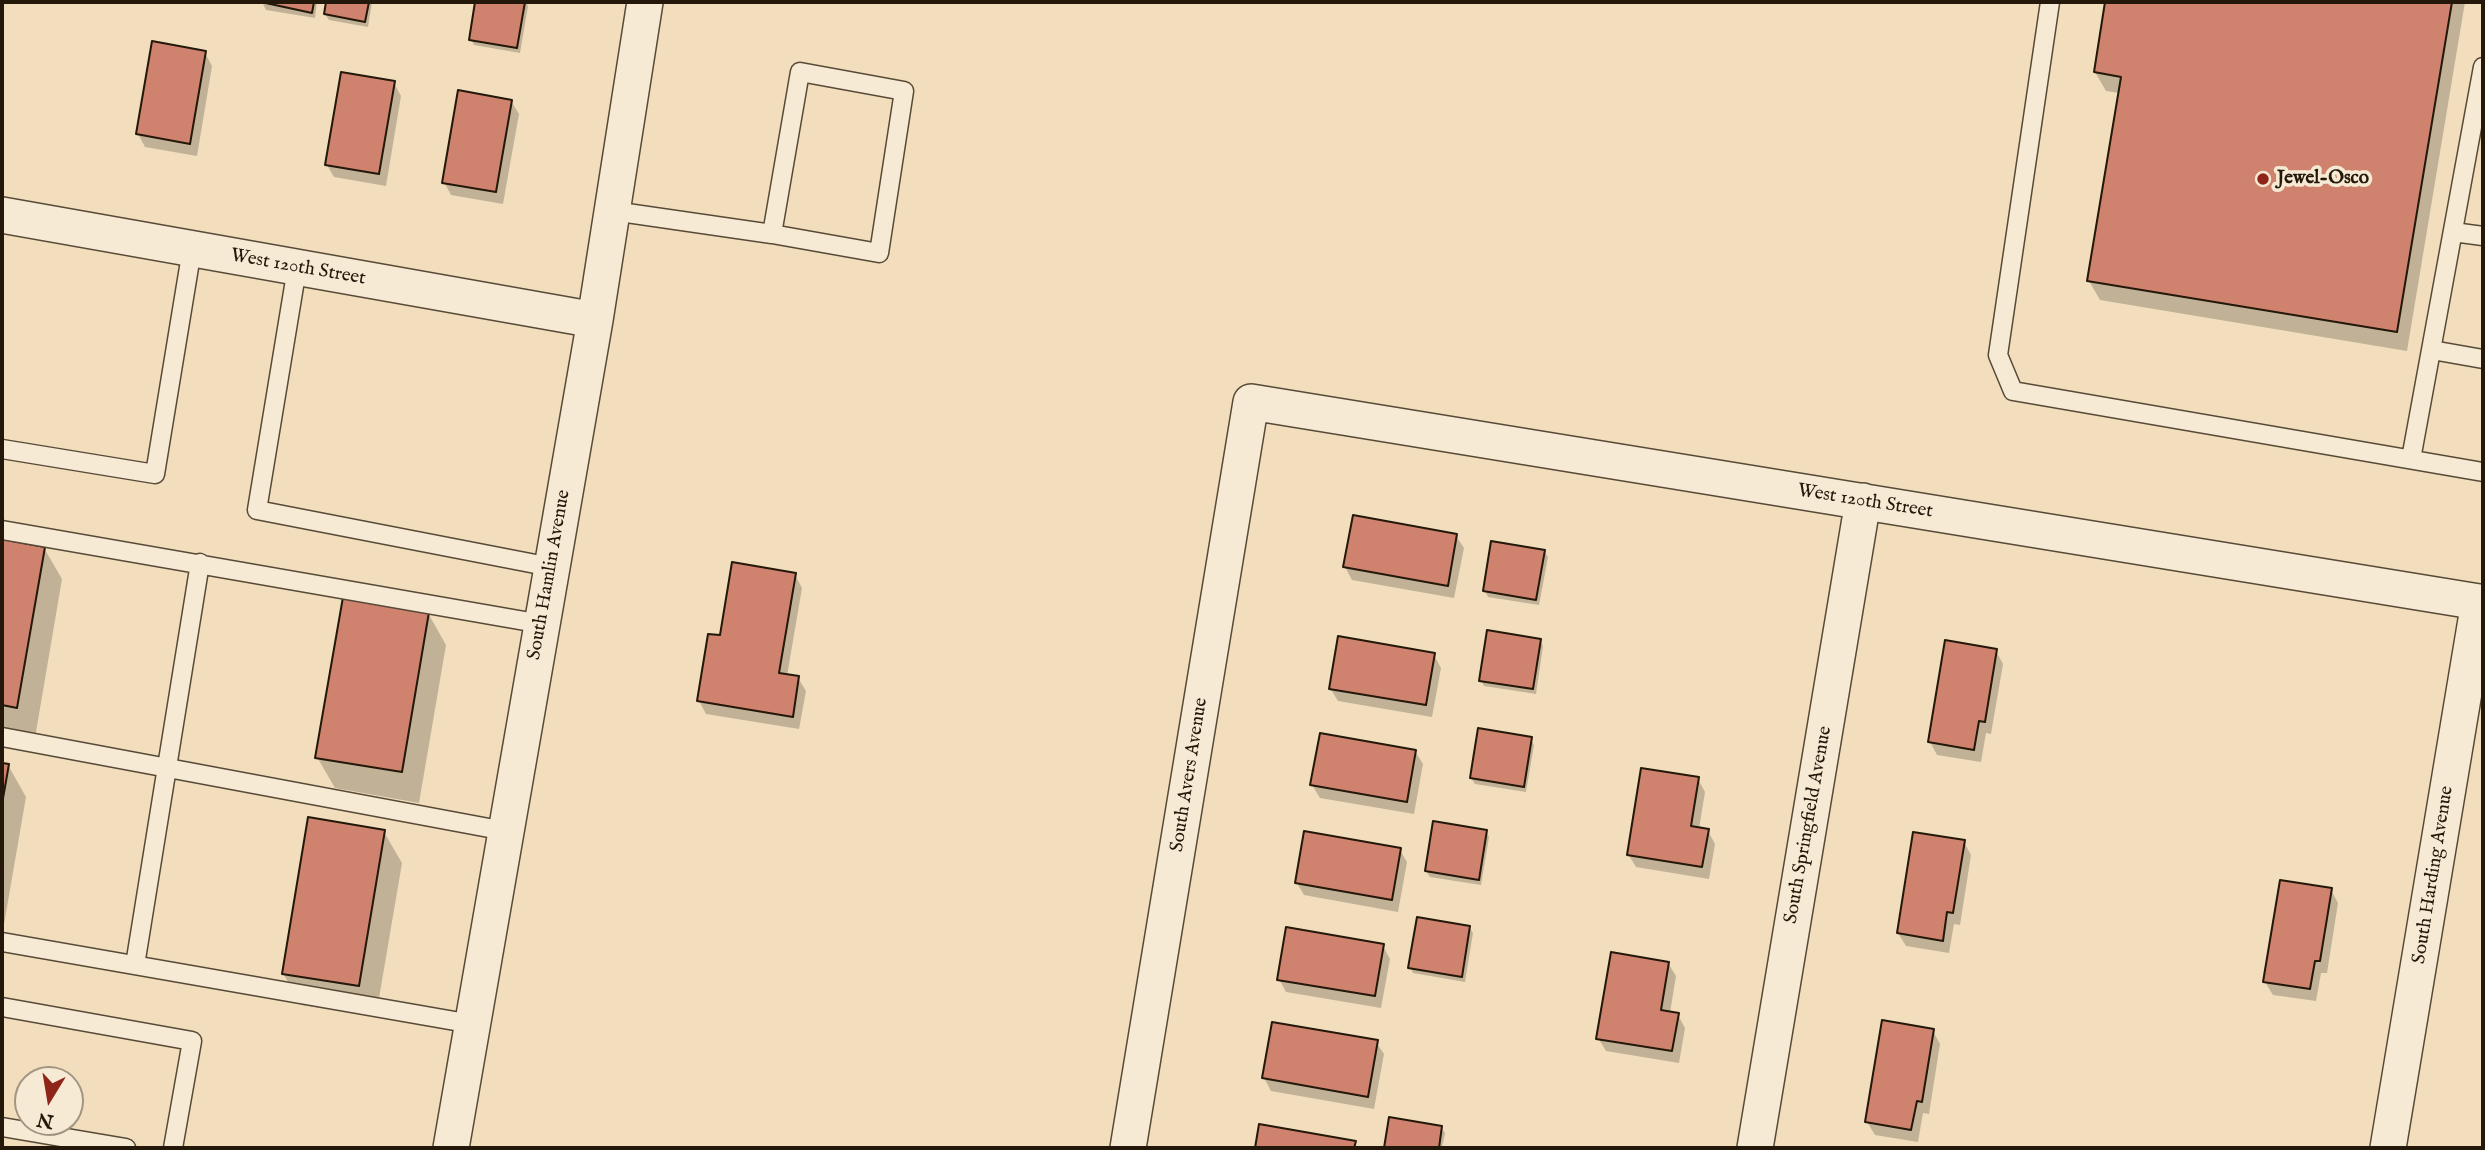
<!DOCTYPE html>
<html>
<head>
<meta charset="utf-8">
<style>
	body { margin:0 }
	#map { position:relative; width:2485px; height:1150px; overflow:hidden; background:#f2debd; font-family:"IM FELL English",serif }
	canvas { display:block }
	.frame { position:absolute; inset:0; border:4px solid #23180a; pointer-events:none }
	.north { position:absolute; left:14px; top:1066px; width:70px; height:70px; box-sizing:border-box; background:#f7ead4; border:2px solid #a29683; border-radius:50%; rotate:191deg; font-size:19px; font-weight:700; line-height:28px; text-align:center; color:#23180a }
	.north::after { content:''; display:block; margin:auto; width:24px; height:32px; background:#8f2418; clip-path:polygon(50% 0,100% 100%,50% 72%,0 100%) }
</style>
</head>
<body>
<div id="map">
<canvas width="2485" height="1150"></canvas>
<div class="frame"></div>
<div class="north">N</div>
</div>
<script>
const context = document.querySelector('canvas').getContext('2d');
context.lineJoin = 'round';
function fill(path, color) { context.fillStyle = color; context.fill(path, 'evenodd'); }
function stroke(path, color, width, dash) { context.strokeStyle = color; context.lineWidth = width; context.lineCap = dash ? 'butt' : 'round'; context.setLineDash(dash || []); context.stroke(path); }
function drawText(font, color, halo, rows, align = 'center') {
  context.font = font + ' "IM FELL English",serif'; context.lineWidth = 7; context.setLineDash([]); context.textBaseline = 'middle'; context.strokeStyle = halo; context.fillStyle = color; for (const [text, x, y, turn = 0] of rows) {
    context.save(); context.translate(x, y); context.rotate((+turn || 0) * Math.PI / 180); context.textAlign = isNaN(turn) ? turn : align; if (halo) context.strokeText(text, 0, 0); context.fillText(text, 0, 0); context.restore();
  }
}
const shadow = new Path2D(`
	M262,2H317L315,18L266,10Z
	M327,2H372L368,27L329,20L325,14Z
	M477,2H526L528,6L520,53L474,45L471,39Z
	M2107,2H2465L2407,351L2100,300L2089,281L2120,93L2106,91L2095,72Z
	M205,53L212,66L197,156L145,147L138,134Z
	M394,83L401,96L386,186L334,177L327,165Z
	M511,101L519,114L503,204L451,195L444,182Z
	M1456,536L1464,548L1454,598L1352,580L1345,567Z
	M2,541L44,548L62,579L35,738L2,733Z
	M1544,551L1548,557L1539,605L1488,597L1485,591Z
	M795,575L802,588L787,676L798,678L806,691L799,729L706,714L699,701L721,637Z
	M428,613L446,645L419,803L335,788L317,757Z
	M1540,640L1543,646L1536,694L1484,686L1481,680Z
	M1996,651L2003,664L1991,734L1986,733L1981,762L1937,755L1930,742Z
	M1434,655L1441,668L1432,717L1338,701L1330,688Z
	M1531,739L1534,745L1526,792L1475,784L1471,778Z
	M1415,751L1423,764L1414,814L1320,798L1312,785Z
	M2,764L8,765L26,797L2,936Z
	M1698,779L1705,792L1699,829L1708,831L1715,844L1709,879L1636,867L1628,854Z
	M1486,831L1489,837L1481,885L1430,877L1426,871Z
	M384,832L402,863L376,1016L301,1005L283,973Z
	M1964,842L1971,855L1960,925L1954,924L1949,953L1906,946L1898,933Z
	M1400,850L1407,862L1398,912L1304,895L1297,883Z
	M2331,890L2338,903L2327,973H2321L2316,1001L2273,995L2265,982Z
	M1469,927L1473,933L1465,982L1413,973L1410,967Z
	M1383,946L1390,959L1381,1008L1286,992L1279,979Z
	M1668,963L1676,976L1670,1013L1678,1015L1685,1028L1679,1063L1606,1051L1598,1038Z
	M1933,1031L1940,1044L1929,1114L1923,1113L1918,1142L1875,1135L1867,1122Z
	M1376,1042L1384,1054L1374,1109L1271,1091L1264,1078Z
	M1390,1119L1441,1127L1445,1133L1442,1148H1386Z
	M1260,1126L1355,1143L1358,1148H1256Z`);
const building = new Path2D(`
	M261,2H314L312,13Z
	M326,2H369L365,22L324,14Z
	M475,2H525L517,48L469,40Z
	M2105,2H2452L2397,332L2087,281L2121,77L2094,72Z
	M152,41L206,51L190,144L136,134Z
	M341,72L395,81L379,174L325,165Z
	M458,90L512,100L496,192L442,183Z
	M1353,515L1457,534L1448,586L1343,567Z
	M2,539L45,547L17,708L2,705Z
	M1491,541L1545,550L1536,600L1483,591Z
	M732,562L796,573L779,673L799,676L793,717L697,701L708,634L720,635Z
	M343,597L429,612L402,772L315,758Z
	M1487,630L1541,639L1533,689L1479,681Z
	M1338,636L1435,653L1426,705L1329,689Z
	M1945,640L1997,649L1985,722L1979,721L1974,750L1928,742Z
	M1478,728L1532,737L1524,787L1470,778Z
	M1320,733L1416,750L1407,802L1310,785Z
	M2,763L9,764L2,804Z
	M1641,768L1699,777L1691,826L1709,829L1702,867L1627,855Z
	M308,817L385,830L359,986L282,974Z
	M1433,821L1487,830L1479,880L1425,871Z
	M1304,831L1401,848L1392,900L1295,883Z
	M1913,832L1965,840L1953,913L1947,912L1943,941L1897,933Z
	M2280,880L2332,888L2320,961H2315L2310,989L2263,982Z
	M1417,917L1470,926L1462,977L1408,968Z
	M1286,927L1384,944L1375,996L1277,980Z
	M1611,952L1669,962L1661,1010L1679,1013L1672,1051L1596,1039Z
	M1882,1020L1934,1029L1922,1102L1917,1101L1911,1130L1865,1122Z
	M1272,1022L1378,1040L1368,1097L1262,1078Z
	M1389,1117L1442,1126L1439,1148H1384Z
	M1259,1124L1356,1141L1354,1148H1255Z`);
const service = new Path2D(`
	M2050,2L1998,355L2013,391L2483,472
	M613,211L772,234L879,253L904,91L800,72L772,234
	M2453,232L2483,236
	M297,268L257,510L551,567
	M2432,350L2483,359
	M2,449L155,474L192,249
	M2411,459L2483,67
	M2,530L542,624
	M2,737L505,831
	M2,942L472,1024
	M135,965L200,563
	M2,1007L192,1041L173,1148
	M2,1127L126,1148`);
const minor = new Path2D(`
	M2,215L595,320
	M451,1148L595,320L645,2
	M1128,1148L1251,402L2479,602L2388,1148
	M1755,1148L1863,501`);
const markers = [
	[2263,179,7,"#8f2418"]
];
const poiNames = [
	["Jewel-Osco",2277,179]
];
const streetNames = [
	["West 120th Street",298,268,10],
	["West 120th Street",1865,502,9],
	["South Hamlin Avenue",550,575,-80],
	["South Avers Avenue",1190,775,-81],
	["South Springfield Avenue",1809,825,-80],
	["South Harding Avenue",2434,875,-81]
];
fill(shadow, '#0003');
fill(building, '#cf826d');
stroke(building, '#23180a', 2);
stroke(service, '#574a37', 21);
stroke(minor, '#574a37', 38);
stroke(service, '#f7ead4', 18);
stroke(minor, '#f7ead4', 35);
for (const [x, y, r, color] of markers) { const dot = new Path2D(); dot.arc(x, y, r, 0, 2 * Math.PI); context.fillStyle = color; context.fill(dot); stroke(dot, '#f7ead4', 2.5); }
drawText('bold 19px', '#23180a', '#f7ead4', poiNames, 'left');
drawText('19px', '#23180a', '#f7ead4', streetNames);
</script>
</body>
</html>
